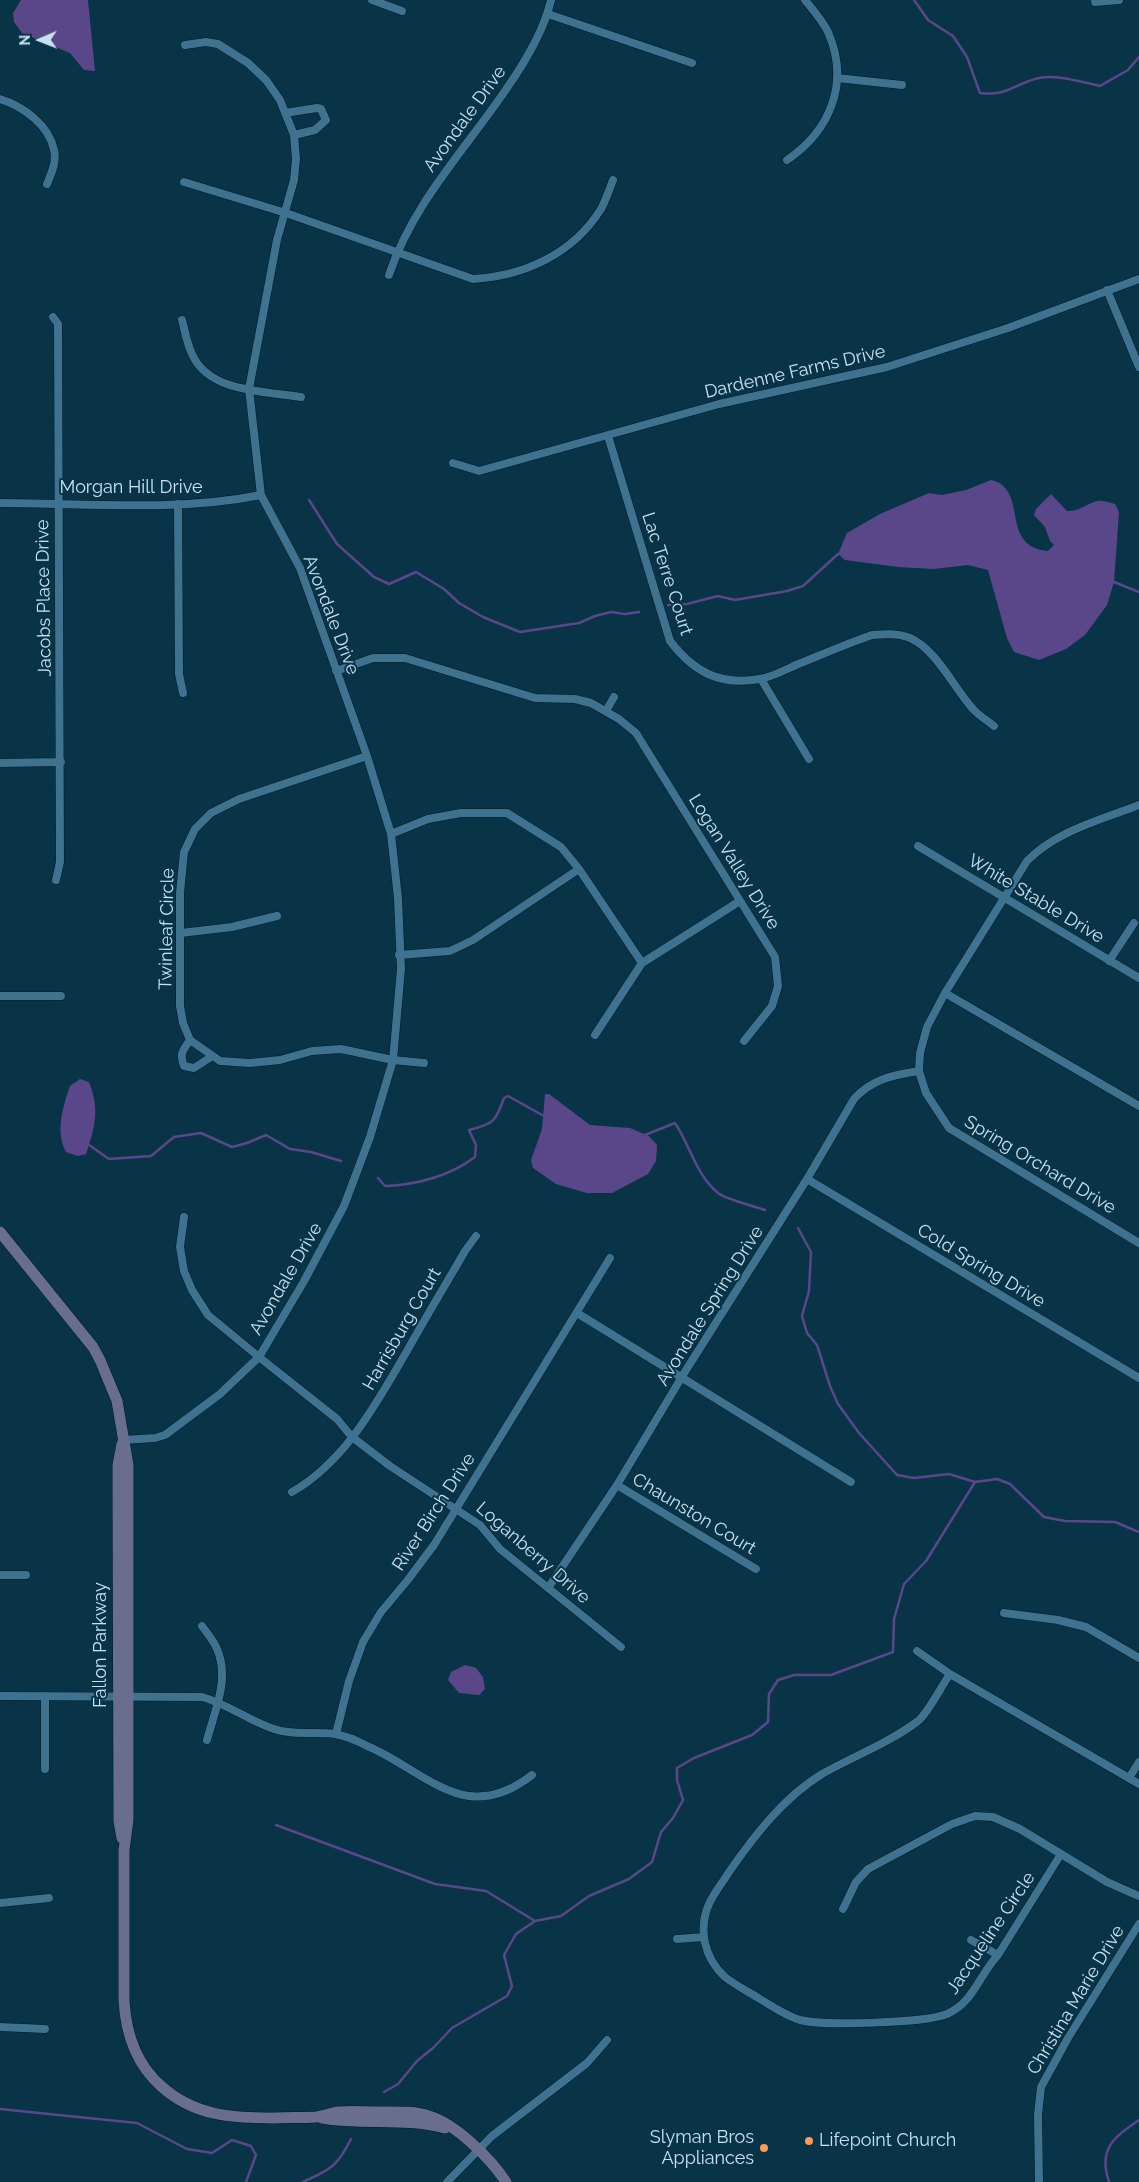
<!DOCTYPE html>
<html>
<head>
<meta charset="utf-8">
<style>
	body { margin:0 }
	#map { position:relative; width:1139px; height:2182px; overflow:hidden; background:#093448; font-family:Raleway,sans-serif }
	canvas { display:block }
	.north { position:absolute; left:15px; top:15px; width:50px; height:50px; -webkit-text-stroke:4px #093448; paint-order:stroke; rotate:269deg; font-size:14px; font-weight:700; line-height:20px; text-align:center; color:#c7e1f2 }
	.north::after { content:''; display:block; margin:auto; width:18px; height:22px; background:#c7e1f2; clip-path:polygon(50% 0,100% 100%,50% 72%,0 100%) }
</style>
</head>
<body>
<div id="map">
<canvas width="1139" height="2182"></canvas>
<div class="north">N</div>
</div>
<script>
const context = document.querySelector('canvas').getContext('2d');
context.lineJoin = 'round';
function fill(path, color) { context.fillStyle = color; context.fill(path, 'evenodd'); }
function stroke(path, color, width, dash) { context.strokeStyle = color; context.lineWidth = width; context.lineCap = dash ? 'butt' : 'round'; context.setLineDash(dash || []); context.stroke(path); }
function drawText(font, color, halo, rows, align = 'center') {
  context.font = font + ' Raleway,sans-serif'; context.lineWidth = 4; context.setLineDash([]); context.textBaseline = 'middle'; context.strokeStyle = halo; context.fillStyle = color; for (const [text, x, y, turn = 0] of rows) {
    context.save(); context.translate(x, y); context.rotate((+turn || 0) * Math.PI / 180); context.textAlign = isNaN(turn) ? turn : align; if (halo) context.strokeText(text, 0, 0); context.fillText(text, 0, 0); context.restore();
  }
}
const water = new Path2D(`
	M21,0H88L95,71L84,70L70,53L22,33L14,22L13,13Z
	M991,480C995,481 999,482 1002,485C1024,503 1004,547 1048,551L1054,545L1050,541L1045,527L1034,515L1036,509L1051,494L1067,511C1079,512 1087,503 1098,501C1104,500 1110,503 1115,504L1119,512L1114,582L1107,605L1085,635L1066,649L1039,660L1014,652L1007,638L988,570L968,565L934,569L898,567L845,560L838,554L847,533L880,514L929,493L942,495L966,490Z
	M80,1079L89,1082C100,1110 95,1127 86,1154L78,1156L66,1152C55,1132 63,1106 70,1086Z
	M545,1094H549L590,1125L630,1128L649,1136L657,1145L656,1161L648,1174L612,1193H587L556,1184L533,1168L531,1160L542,1129Z
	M465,1665L476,1668L483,1677L485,1689L479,1695L459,1693L448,1680L451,1672Z`);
const stream = new Path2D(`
	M914,0L928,20L953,36L967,57L980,93C1007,96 1011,86 1035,79C1053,73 1082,82 1100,86L1128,70L1139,57
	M309,500L337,544L374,577L389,584L416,572L444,589L459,603L483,617L520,632L579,623L595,616L611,612L625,614L639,612
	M1114,582L1139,592
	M668,605L687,604L718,596L735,600L787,591L803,586L838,554
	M645,1135L675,1123C690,1145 696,1175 718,1193C725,1199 754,1206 765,1210
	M89,1145L109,1159L151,1156L174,1137L201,1133L232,1147L247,1143L266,1135L290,1149L311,1152L341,1161
	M378,1178L385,1186C416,1185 450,1176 475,1157L476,1145L469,1130C494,1124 496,1121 504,1098L508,1096L544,1116
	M798,1228L811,1252L809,1291L802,1316L807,1333L817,1345L830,1386L838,1404L859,1433L897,1475L914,1478L949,1474L975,1482L997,1479L1010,1484L1044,1517L1065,1521L1115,1522L1139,1532
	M276,1825L435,1884L486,1891L535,1921
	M384,2092L398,2084L417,2061L433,2048L452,2028L507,1996L512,1986L504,1955L516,1934L535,1921L561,1916L589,1896L629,1879L652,1862L661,1832L673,1818L683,1800L677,1780V1768L694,1758L752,1735L768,1722L769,1694L778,1680L794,1675H831L893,1652L894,1619L904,1584L926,1561L975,1482
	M0,2109L137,2123L187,2149L212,2153L232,2140L251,2146L256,2155L246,2182
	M303,2182C331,2169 337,2167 351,2139
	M1109,2182C1098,2149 1113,2138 1139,2120`);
const street = new Path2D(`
	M372,0L402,11
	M1095,2L1119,0
	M548,14L692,63
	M837,78L902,85
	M0,99C23,106 49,125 54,150C57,162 51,174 47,184
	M285,113L317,108L321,109L326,120L315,130L294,135
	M787,160C831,130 850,82 828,32C822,20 813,10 805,0
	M184,182L286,213L473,279C524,276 573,254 601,209C606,200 609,190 613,180
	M389,275C413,203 465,150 507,88C525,62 544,31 551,0
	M1107,290L1139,367
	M53,317L58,324L60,862L56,880
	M182,320C185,331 187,344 192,354C209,393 265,391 301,397
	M608,436L670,641C694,672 719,686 760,679C772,677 785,670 796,665C821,655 846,644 872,635C884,634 898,633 910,638C936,649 954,688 973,709C979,716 987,720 994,726
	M453,463L479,471L719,404L887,367L1008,328L1139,279
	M0,503C86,503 176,512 261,495
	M178,504L179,674L183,693
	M336,671L373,658H405L535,698L575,699L591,703L619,719L636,733L775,957L778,986L772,1006L744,1041
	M761,679L809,759
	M606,711L614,697
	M367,756L239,799L211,813L195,829L184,852L180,893V1006L183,1023L190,1040L220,1061L250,1063L280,1060L312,1051L341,1049L393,1060L424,1063
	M0,763L61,762
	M1139,805C1101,820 1056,831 1027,861L945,993L927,1027L920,1053L919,1071L926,1093L949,1128L1139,1243
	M391,834L428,819L461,813H507L561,847L579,869L642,963
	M918,846L1139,978
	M181,933L232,927L277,916
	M399,955L450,951L473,940L579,869
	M1109,961L1134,923
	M945,993L1139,1106
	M0,996H61
	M595,1035L642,963L740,901
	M190,1040C183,1050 179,1054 184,1066L194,1068L211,1057
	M807,1179L1139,1378
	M184,1217L180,1247L184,1271L192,1290L208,1315L259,1357L337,1419L352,1437L390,1466L480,1525L500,1549L621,1647
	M577,1313L851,1482
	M123,1440L155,1438L165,1435L220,1394L259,1357L303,1283L344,1206L370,1137L393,1060L401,969L398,898L391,834L367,756L300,568L261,495L249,389L277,240L294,180L296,159L294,135L280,100L266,80L248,63L218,44L206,42L185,45
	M617,1485L756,1569
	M292,1492C346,1461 377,1402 407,1351C426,1317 446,1284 465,1251L476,1236
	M0,1575H26
	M548,1588L617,1485L686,1370L807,1179L854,1099C872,1079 893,1075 919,1071
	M1004,1613L1058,1620L1086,1627L1139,1658
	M202,1626C207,1633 214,1641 217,1649C230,1679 215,1710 207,1740
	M917,1651L950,1674L1139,1784
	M950,1674C942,1685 928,1713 918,1721C889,1743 854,1756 822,1774C784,1797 754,1836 729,1872C723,1882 714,1893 709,1904C698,1929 704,1958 725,1977C735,1985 749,1992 760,1999C773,2007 786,2016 800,2020C824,2026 924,2023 947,2014C974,2002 979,1975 998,1955L1061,1854
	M0,1696L202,1697C228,1704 249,1721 274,1729C294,1736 315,1731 335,1734C346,1736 358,1741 367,1746C400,1759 436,1792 469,1796C493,1799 514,1789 532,1775
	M336,1734L349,1681L363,1642L381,1612L407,1581L434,1545L610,1258
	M45,1769V1696
	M1129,1778L1139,1762
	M0,1903L49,1898
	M843,1909L856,1882L868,1869L952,1824L975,1816L993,1817L1020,1829L1107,1882L1139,1896
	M677,1939L704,1937
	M971,1940L998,1955
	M0,2027L45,2029
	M447,2182L492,2136L587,2063L607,2040
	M1039,2182L1038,2115L1041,2087L1068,2038L1139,1924`);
const secondary = new Path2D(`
	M0,1232L93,1347L100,1360L117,1401L128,1465V1820L124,1850V2001C126,2034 136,2064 161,2086C194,2116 232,2118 274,2118C288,2117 302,2118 316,2117C323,2116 331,2113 338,2112C352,2111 366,2112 380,2112C396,2112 414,2111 429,2116C456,2124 491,2159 506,2182
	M122,1838L119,1821L118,1497V1465L122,1444
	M322,2118C363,2125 404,2117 445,2128`);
const markers = [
	[809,2141,5,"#fd9c55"],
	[764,2148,5,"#fd9c55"]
];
const streetNames = [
	["Avondale Drive",465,119,-54],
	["Dardenne Farms Drive",795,372,-13],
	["Morgan Hill Drive",131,488],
	["Lac Terre Court",667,574,72],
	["Jacobs Place Drive",44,598,-91],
	["Avondale Drive",331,615,69],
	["Logan Valley Drive",734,862,58],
	["White Stable Drive",1036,899,31],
	["Twinleaf Circle",167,929,-89],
	["Spring Orchard Drive",1040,1165,31],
	["Cold Spring Drive",981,1266,31],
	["Avondale Drive",286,1279,-60],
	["Avondale Spring Drive",710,1306,-58],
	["Harrisburg Court",402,1329,-60],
	["River Birch Drive",434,1512,-57],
	["Chaunston Court",694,1514,31],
	["Loganberry Drive",533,1553,41],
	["Fallon Parkway",101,1645,-90],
	["Jacqueline Circle",991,1933,-56],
	["Christina Marie Drive",1076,2000,-59]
];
const poiNames = [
	["Slyman Bros",754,2138],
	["Appliances",754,2159],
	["Lifepoint Church",819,2141,"left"]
];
fill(water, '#5a478a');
stroke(stream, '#5a478a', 2.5);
stroke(street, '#001a28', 9);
stroke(secondary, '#001a28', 12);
stroke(street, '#3e728f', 8);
stroke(secondary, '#696e8f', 11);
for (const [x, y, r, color] of markers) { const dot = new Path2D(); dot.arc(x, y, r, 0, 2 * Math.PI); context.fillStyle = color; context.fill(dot); stroke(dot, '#093448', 2); }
drawText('18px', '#c7e1f2', '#093448', streetNames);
drawText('18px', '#c7e1f2', '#093448', poiNames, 'right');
</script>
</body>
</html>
